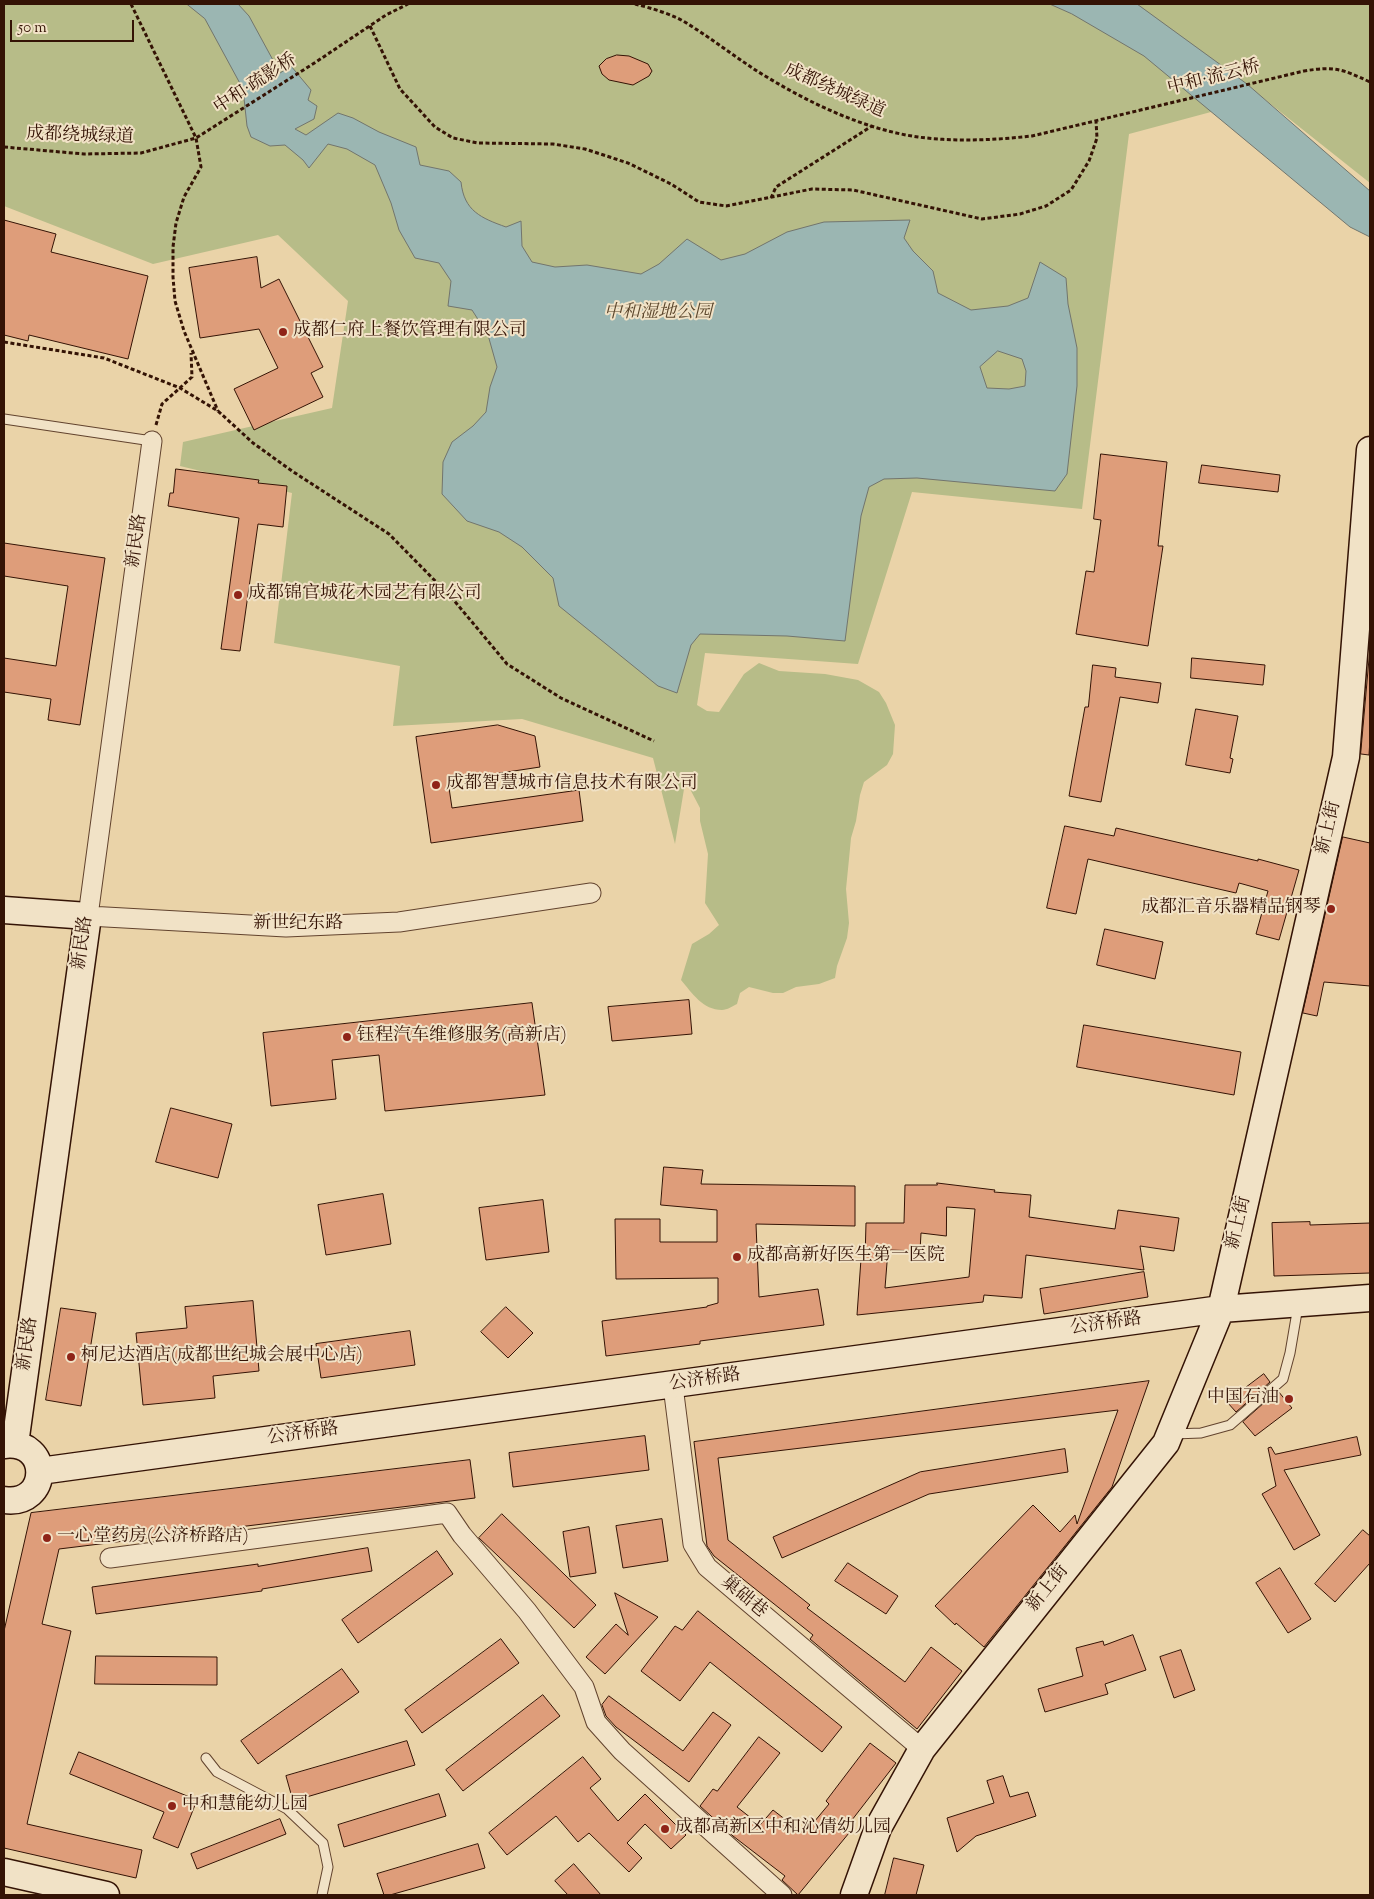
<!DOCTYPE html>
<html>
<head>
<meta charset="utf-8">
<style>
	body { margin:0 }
	#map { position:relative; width:1374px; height:1899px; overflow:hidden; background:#ead3a8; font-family:"Sorts Mill Goudy",serif }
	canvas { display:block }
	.frame { position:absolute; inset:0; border:5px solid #341305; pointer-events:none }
	.scale { position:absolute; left:10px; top:20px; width:124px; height:22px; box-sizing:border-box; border:2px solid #341305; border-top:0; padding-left:6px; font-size:15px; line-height:18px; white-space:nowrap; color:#341305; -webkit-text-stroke:4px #f1e2c6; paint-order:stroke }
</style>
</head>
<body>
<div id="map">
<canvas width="1374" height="1899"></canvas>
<div class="frame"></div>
<div class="scale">50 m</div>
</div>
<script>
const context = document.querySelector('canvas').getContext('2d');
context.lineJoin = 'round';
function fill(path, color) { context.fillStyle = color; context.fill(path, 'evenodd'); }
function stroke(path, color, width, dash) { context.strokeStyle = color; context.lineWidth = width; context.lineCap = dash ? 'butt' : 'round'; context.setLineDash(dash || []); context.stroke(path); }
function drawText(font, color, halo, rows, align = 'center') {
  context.font = font + ' "Sorts Mill Goudy","Noto Serif SC",serif'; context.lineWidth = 4; context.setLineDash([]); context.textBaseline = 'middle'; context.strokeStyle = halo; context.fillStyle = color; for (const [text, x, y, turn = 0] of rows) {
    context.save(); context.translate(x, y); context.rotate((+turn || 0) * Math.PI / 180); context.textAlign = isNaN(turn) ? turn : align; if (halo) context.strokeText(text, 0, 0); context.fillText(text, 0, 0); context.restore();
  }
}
const green = new Path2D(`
	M4,4H1370V183L1263,98L1129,134L1082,509L912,492L858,664L705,653L697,705L707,711L719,712L744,674L759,663L779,671L825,674L858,680L879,692L886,703L895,725L893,754L887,765L864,782L860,795L856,821L851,838L849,859L846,889L849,923L847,938L837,966L835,978L819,984L796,987L783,993H773L749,987L740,993L737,1004C733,1006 727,1010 722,1010C703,1010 692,993 681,980L692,944L709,934L719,925L705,903L708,854L700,821V808L690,789L685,783L675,844L653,758L522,719L393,726L400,666L274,643L292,493L180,466L183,442L332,408L348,301L278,235L153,264L4,206Z`);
const water = new Path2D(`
	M187,4H238L249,16L280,73L291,66L311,90L308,100L317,106L314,119L295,129L306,135L338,113L353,118L379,132L416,147L420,165L449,171L461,182C464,211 481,218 506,227L521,221L522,246L532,262L555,267L587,265L641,274L659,264L687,239L721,260L745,254L787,232L824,222L910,220L904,238L913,251L933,271L938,293L971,310L1008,306L1028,298L1040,262L1066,278L1068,304L1077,348V386L1067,474L1055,491L917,478L884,479L869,487L861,516L845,641L787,636L700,634L691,645L677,693L658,686L559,606L553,578L522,547L499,532L467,521L442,494L443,462L452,442L473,426L486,412L490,387L497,367L488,335L472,310L448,306L451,281L439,263L415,258L399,230L391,203L375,165L347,149L328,144L309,168L303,160L285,145L270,146L251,137L247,126L243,89L205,19ZM998,351L1022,359L1026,371L1025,386L1009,389L987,388L980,367Z
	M1050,4H1137L1247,84L1370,191V237L1350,227L1144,56L1072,14Z`);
const building = new Path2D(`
	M617,55L629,56L648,64L652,71L649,76L633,85L609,80L602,74L599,66L606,59Z
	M4,220L56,234L51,252L148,276L128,359L29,335L28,341L4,335Z
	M257,257L261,288L279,279L323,367L311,373L323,397L254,430L234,389L278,368L259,329L200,338L189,268Z
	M1101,454L1167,462L1158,546H1163L1148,646L1076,634L1086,571L1094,572L1101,520L1094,519Z
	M1202,465L1280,475L1278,492L1199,483Z
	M176,469L259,480L258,483L287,486L283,527L258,524L240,651L221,649L239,518L168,506L170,493H173Z
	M4,543L105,558L80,725L48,720L51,699L4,692V658L56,666L68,586L4,576Z
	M1370,648V739L1369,755L1361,754Z
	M1192,658L1265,665L1263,685L1191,678Z
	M1093,665L1116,668L1115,677L1161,683L1158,703L1120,697L1101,802L1069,796L1085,707H1088Z
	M1196,709L1238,716L1230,758L1233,759L1230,773L1186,765Z
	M498,725L535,736L540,767L448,781L452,808L579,790L583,821L431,843L416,737Z
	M1065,826L1114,836L1116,828L1258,861V859L1299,870L1279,940L1256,934L1268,891L1239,883L1236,893L1088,859L1076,914L1047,908Z
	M1343,837L1370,843V986L1324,982L1317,1016L1303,1013Z
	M1105,929L1163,942L1155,979L1097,965Z
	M689,1000L692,1034L612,1041L608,1007Z
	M532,1003L545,1095L385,1111L379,1055L332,1060L336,1099L271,1106L263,1033Z
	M1084,1025L1241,1052L1234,1095L1077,1067Z
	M171,1108L232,1124L218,1178L156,1162Z
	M664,1167L703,1170L701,1184L855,1186V1226L756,1224L759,1297L818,1289L824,1325L700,1341V1344L606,1356L602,1321L707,1307V1306L718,1303V1278L616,1279L615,1219H660V1242H717V1210L661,1205Z
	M937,1183L995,1190L994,1192L1031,1195L1029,1217L1115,1229L1118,1210L1179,1218L1174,1251L1140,1246L1144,1270L1026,1255L1022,1298L984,1295L983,1302L857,1315L861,1259H865L866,1223H904L905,1185H937ZM947,1207L975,1209L969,1277L885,1288L888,1250L920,1251L921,1233L946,1236Z
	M383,1194L391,1244L326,1255L318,1205Z
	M543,1200L549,1252L486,1260L479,1208Z
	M1310,1222V1225L1370,1223V1273L1274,1276L1272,1223Z
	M1144,1272L1148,1297L1044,1314L1040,1289Z
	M253,1301L259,1371L213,1376L215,1398L143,1405L136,1333L187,1328L185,1307Z
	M506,1307L533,1333L508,1358L481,1332Z
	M61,1308L96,1313L81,1406L46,1400Z
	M410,1331L415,1365L321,1378L316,1344Z
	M1264,1374L1270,1382L1236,1412L1227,1402Z
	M1149,1381L1112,1487L984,1647L956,1623L955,1625L935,1606L1033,1505L1060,1532L1075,1515L1077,1524L1118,1410L718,1458L728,1540L810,1605L807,1608L905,1682L931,1647L962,1671L917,1729L810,1639L813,1635L714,1556L707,1546L694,1442Z
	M1278,1391L1292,1408L1255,1436L1243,1422Z
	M645,1436L649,1470L513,1487L509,1453Z
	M1357,1437L1361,1455L1284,1470L1320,1535L1294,1550L1262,1494L1276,1486L1268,1448L1271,1447L1275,1454Z
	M1065,1449L1068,1472L929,1494L782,1558L773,1537L920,1472Z
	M470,1460L475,1498L59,1549L42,1624L71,1631L27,1824L142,1850L136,1878L4,1848V1631L31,1513Z
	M502,1514L596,1605L574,1628L479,1538Z
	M662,1519L668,1561L623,1568L616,1526Z
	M589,1527L596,1573L570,1577L563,1532Z
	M1363,1530L1370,1536V1563L1335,1602L1315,1584Z
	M368,1548L372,1571L262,1589V1591L96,1614L92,1587L258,1564V1566Z
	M437,1551L453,1574L358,1643L342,1620Z
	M848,1563L898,1596L886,1614L835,1581Z
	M1280,1568L1311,1619L1288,1633L1256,1583Z
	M615,1593L658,1617L605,1674L586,1657L616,1624L628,1635Z
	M698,1611L842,1727L822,1752L710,1662L680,1701L641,1671L675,1626L682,1630Z
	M1133,1635L1146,1670L1105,1684L1108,1694L1045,1712L1038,1689L1083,1676L1076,1648L1103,1641L1104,1645Z
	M501,1639L519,1663L422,1733L405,1710Z
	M1181,1650L1195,1690L1174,1698L1160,1657Z
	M96,1656L217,1657V1685L95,1684Z
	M342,1669L359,1692L258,1764L241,1741Z
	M543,1695L560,1716L463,1791L446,1770Z
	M609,1696L683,1751L713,1712L731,1725L689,1782L616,1727L606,1716L602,1705Z
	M759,1737L780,1753L737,1807L760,1825L773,1810L804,1834L829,1804L826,1801L870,1743L896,1763L845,1829L849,1833L798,1895L782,1880L785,1876L733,1836L700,1806L713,1789L717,1791Z
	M407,1741L415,1765L293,1801L286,1776Z
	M79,1752L197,1800L178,1848L153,1838L164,1812L70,1774Z
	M583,1757L601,1779L590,1788L618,1821L645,1794L686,1835L671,1849L645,1824L627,1843L642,1858L629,1872L589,1833L578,1842L556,1816L507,1855L489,1833Z
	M1003,1776L1010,1797L1028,1792L1036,1816L976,1836L957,1852L947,1818L994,1803L987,1781Z
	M439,1794L446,1816L344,1847L338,1825Z
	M280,1819L286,1834L197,1869L191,1854Z
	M478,1844L485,1868L390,1895H384L377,1874Z
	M894,1858L924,1865L916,1895H885Z
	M574,1864L601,1895H568L555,1881Z`);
const path = new Path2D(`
	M131,4L196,138L201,167L184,197L176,223L173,247V277L175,301L184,331L218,411
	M635,4C651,8 675,15 688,24C712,39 734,56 757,71C805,101 862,129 918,137C956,142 995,140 1032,136L1304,71C1335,66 1342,69 1370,82
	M370,26L400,89L435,127L453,138L478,143L553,144L585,149L628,163L671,184L699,202L726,206L812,189L853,190L982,219L1020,214L1046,206L1071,190L1089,161L1097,138L1096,121
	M4,147L84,154L141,153L196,138L316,62L386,15L408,4
	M771,198L776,187L872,126
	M4,342L104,358L180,388L218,411L253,443L292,471L389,534L452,598L507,664L561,698L654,741
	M156,425L162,404L192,377L191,353`);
const lane = new Path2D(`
	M4,419L152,441
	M1174,1434L1201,1433L1230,1425L1283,1379L1290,1353L1298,1306
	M206,1758L217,1772L287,1809L323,1843L328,1867L322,1895`);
const street = new Path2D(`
	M152,441L88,916L286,927L399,922L591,893
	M673,1386L693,1544L707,1567L922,1749
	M110,1558L447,1513L462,1535L527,1611L584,1687L596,1722L622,1751L782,1895`);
const secondary = new Path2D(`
	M4,910L88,916L15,1444
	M4,1445C52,1439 50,1507 4,1500
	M40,1471L1221,1309L1370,1298
	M4,1872L106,1895
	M854,1895L878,1828L922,1749L1166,1443L1221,1309L1346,757L1370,450`);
const markers = [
	[283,332,5,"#8f2418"],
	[238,595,5,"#8f2418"],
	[436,785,5,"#8f2418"],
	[1331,909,5,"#8f2418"],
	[347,1037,5,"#8f2418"],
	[737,1257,5,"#8f2418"],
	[71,1357,5,"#8f2418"],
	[1289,1399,5,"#8f2418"],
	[47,1538,5,"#8f2418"],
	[172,1806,5,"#8f2418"],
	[665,1829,5,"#8f2418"]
];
const streetNames = [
	["中和·流云桥",1214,79,-14],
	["中和·疏影桥",256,85,-33],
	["成都绕城绿道",834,92,24],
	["成都绕城绿道",80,137,2],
	["新民路",138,541,-82],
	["新上街",1330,828,-77],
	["新世纪东路",298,925],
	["新民路",84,943,-82],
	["新上街",1240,1223,-77],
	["公济桥路",1106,1325,-8],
	["新民路",29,1344,-82],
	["公济桥路",705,1381,-8],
	["公济桥路",303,1435,-8],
	["新上街",1049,1589,-51],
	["巢础巷",743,1598,40]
];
const parkNames = [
	["中和湿地公园",658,314]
];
const poiNames = [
	["成都仁府上餐饮管理有限公司",293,332],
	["成都锦官城花木园艺有限公司",248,595],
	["成都智慧城市信息技术有限公司",446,785],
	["成都汇音乐器精品钢琴",1321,909,"right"],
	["钰程汽车维修服务(高新店)",357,1037],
	["成都高新好医生第一医院",747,1257],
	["柯尼达酒店(成都世纪城会展中心店)",81,1357],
	["中国石油",1279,1399,"right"],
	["一心堂药房(公济桥路店)",57,1538],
	["中和慧能幼儿园",182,1806],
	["成都高新区中和沁倩幼儿园",675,1829]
];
fill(green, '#b7bc88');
fill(water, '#9bb6b2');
stroke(water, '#72756d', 1);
fill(building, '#de9d7a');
stroke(building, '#341305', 1);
stroke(lane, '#62432e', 11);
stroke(street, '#62432e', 21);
stroke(secondary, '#341305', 29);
stroke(path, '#341305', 3, [4, 2.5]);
stroke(lane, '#f1e2c6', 9);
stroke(street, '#f1e2c6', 19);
stroke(secondary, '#f1e2c6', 26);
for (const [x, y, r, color] of markers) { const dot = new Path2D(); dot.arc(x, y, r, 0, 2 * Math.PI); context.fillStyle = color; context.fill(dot); stroke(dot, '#f1e2c6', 2); }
drawText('18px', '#341305', '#f1e2c6', streetNames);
drawText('italic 18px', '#5b462c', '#f1e2c6', parkNames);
drawText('18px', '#341305', '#f1e2c6', poiNames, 'left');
</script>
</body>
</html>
